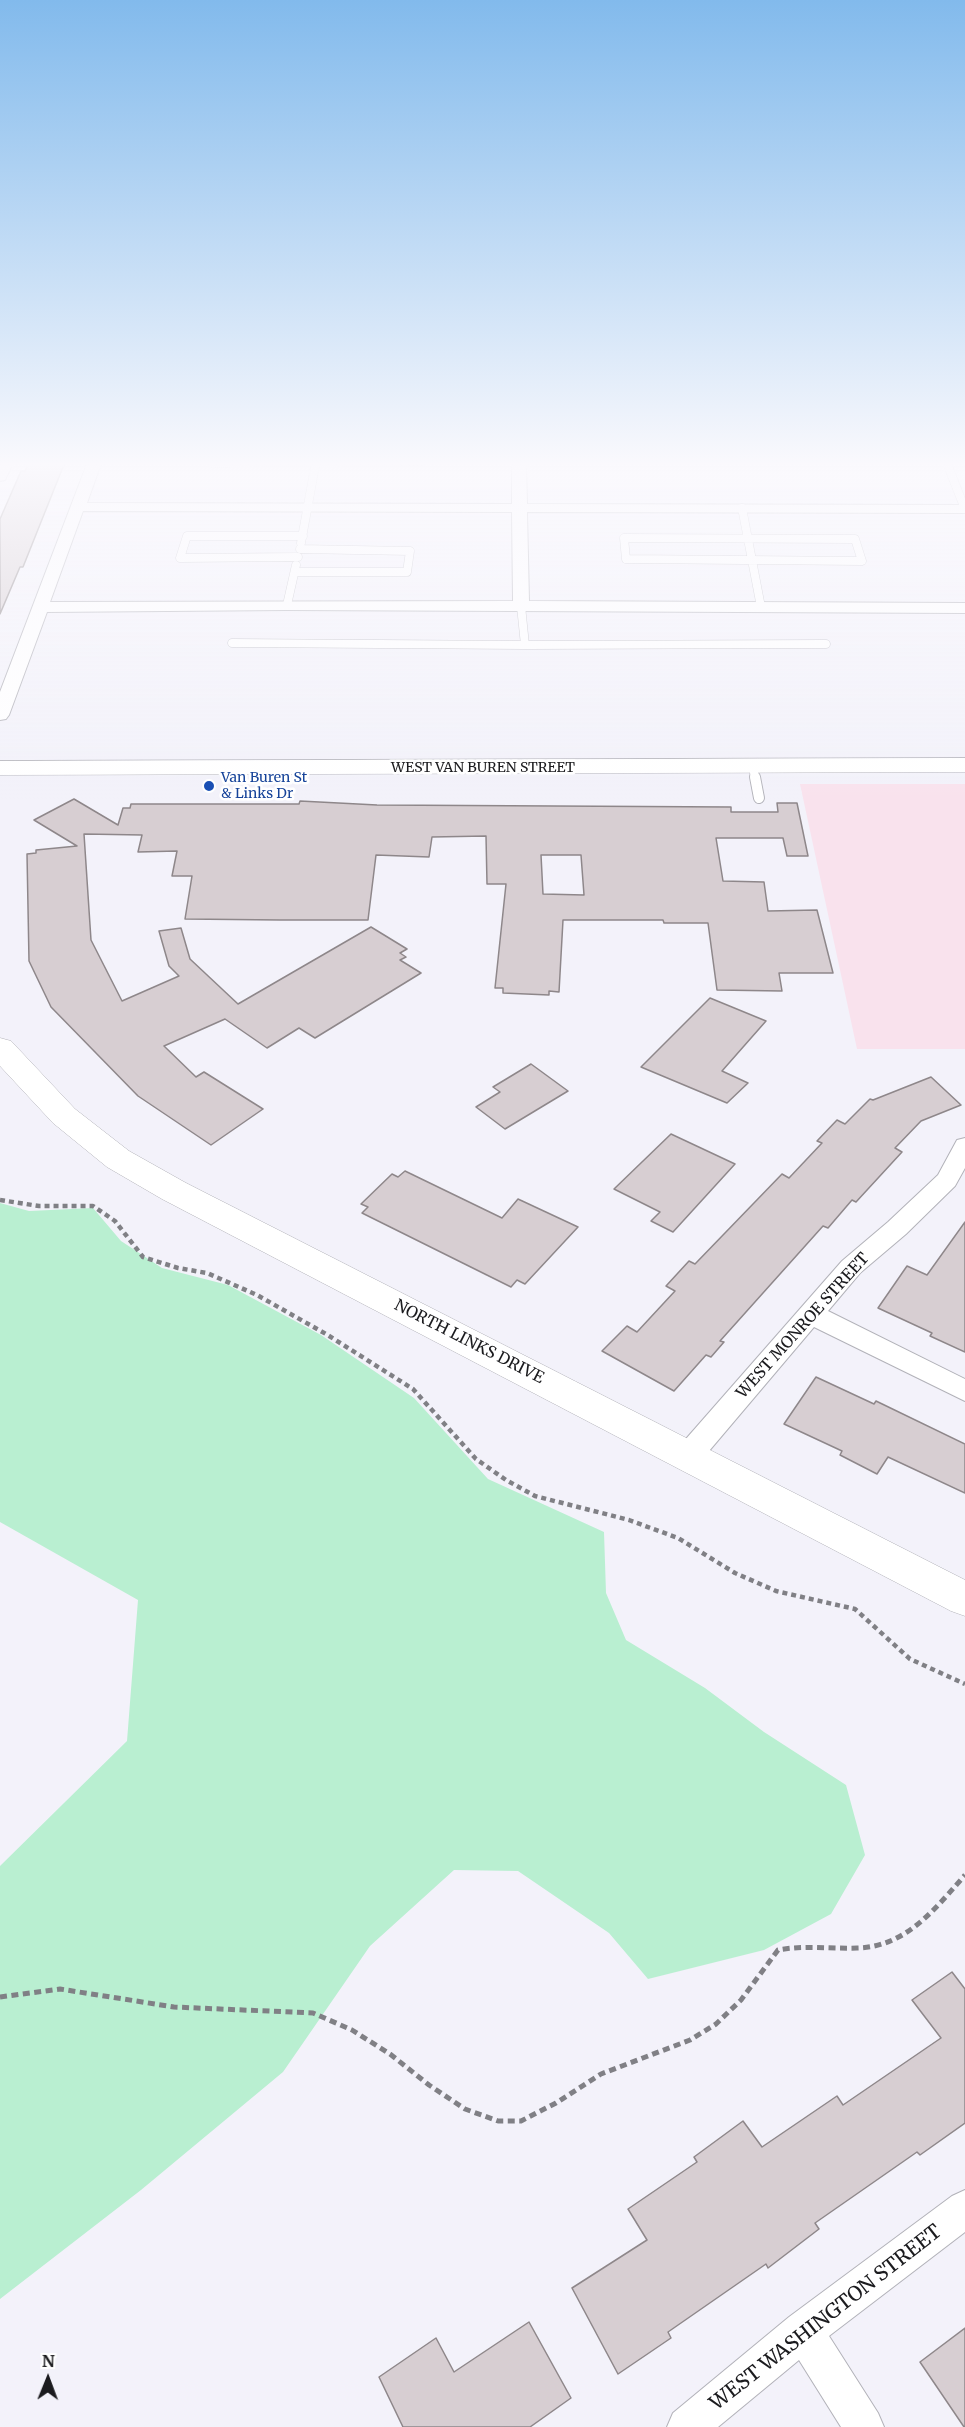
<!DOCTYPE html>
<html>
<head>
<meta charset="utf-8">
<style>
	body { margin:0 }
	#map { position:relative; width:965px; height:2427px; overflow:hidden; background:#f3f2fa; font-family:Merriweather,serif }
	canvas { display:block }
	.north { position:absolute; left:18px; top:2349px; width:60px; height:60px; -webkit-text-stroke:4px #fff; paint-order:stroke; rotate:1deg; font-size:16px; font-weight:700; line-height:24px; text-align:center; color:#1b1b1e }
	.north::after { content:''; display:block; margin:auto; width:21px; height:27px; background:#1b1b1e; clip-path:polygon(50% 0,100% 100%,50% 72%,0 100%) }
</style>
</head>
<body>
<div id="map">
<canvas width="965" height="2427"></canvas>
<div class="north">N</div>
</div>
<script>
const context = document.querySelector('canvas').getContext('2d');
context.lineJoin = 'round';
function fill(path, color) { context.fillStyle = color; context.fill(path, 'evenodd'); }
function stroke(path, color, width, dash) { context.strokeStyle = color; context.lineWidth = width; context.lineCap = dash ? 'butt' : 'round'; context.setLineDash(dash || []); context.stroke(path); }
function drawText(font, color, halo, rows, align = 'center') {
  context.font = font + ' Merriweather,serif'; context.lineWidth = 5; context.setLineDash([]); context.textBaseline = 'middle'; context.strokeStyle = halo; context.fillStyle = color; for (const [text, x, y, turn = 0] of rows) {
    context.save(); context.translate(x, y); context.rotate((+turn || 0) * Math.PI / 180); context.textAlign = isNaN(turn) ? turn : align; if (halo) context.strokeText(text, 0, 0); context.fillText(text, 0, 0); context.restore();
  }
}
const commercial = new Path2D(`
	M800,784H965V1049H857Z`);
const green = new Path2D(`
	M0,1203L29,1211L93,1208L121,1241L162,1268L228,1285L321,1335L414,1398L488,1479L604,1532L606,1593L626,1640L705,1688L764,1732L846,1785L865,1855L831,1914L764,1950L648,1979L609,1933L518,1871L454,1870L370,1946L283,2072L141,2190L0,2299V1866L127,1741L138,1600L0,1522Z`);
const building = new Path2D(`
	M29,462H65L23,567H20L0,614V519L21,471H25Z
	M74,799L118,825L123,808H130L131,804H299L300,801L377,805L731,807V812H778L777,803H797L808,856H787L783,838H716L723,881L764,882L768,911L817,910L833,973H779L782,991L717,990L708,923H664L663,920H563L559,992L549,991V995L503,993V988H495L506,884H487L486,836L432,837L429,857L376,855L368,920H280L185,919L192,876H172L177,851L138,852L142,835L84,834L91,940L122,1001L179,976L169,966L159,931L181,928L190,959L238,1004L371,927L407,949L400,953L406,957L400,960L421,973L315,1038L299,1028L267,1048L225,1019L164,1046L196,1077L204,1072L263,1109L211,1145L138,1096L51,1007L29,961L27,854L36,853V850L77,846L34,820ZM541,855H581L584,895L543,894Z
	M710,998L766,1021L722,1071L748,1083L727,1103L641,1067Z
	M531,1064L568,1091L505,1129L476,1107L500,1092L493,1087Z
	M931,1077L961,1105L921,1121L895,1148L902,1152L856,1202L852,1200L828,1228L823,1226L720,1341L724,1342L711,1357L706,1355L674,1391L602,1351L627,1326L637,1332L675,1291L666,1286L689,1261L695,1264L782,1174L789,1178L822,1143L817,1141L837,1120L845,1124L870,1099L873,1100Z
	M671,1134L735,1164L673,1232L651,1221L660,1212L614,1189Z
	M405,1171L502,1218L518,1199L578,1227L525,1284L517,1280L511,1287L362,1213L368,1207L361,1204L392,1174L398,1177Z
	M965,1222V1352L930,1336L932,1333L878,1308L907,1266L927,1275Z
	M816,1377L874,1404L876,1401L965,1444V1493L888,1457L877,1474L840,1455L842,1451L784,1424Z
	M952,1972L965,1989V2123L920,2155L917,2152L815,2223L819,2229L768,2268L766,2264L668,2332L671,2338L618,2374L572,2288L647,2240L628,2209L697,2162L694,2157L743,2121L762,2147L837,2096L843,2105L941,2038L912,2000Z
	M529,2322L571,2398L530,2427H403L379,2377L436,2338L454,2372Z
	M965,2328V2427H964L920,2362Z`);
const pathFar1 = new Path2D(`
	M0,1200L39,1206H93L115,1221L143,1257L178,1268L207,1273L257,1295L326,1334L413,1389L476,1459L506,1480L535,1496L629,1520L678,1538L735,1573L776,1591L855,1609L910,1659L965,1684`);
const path = new Path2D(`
	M0,1997L60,1989L174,2007L313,2013L352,2030L390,2054L429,2085L465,2109L498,2121H521L556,2103L601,2074L690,2040L716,2024L741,2000L778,1950C805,1945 830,1949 857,1948C906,1947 935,1909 965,1875`);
const laneFar1 = new Path2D(`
	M211,461V463L423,461
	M946,461L965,509
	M742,508L761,607
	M624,538L855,539L862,561L626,559Z
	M301,543L316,461
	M298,557L180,558L187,536H303
	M295,572H407L410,551L300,549
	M287,605L296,565
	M521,606L525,645L826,644
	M232,643L525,645
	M753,766L755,779`);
const lane = new Path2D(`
	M755,777L759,798`);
const street = new Path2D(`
	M0,461H14L5,480L0,481Z
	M88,461H102L87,503L512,504V461H526L527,504L965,505V513L527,512L529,601L965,603V613L287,610L47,612L9,715L6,719L0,720V692ZM83,511L512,512L513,601L50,602Z
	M965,1138V1168L955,1186L906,1234L860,1273L828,1311L965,1379V1401L814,1327L698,1464L688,1467L678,1464L674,1456L678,1448L842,1261L888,1222L938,1175L957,1140Z
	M965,2190V2232L829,2336L878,2413L884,2427H841L799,2360L718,2427H667L673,2413L789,2317L952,2196Z`);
const secondary = new Path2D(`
	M0,1038L11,1041L75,1109L129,1151L186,1183L965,1580V1616L951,1611L162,1199L107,1167L53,1123L0,1066Z`);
const primary = new Path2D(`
	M965,758V772L0,775V761Z`);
const markers = [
	[209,786,6,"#1a4fb4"]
];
const farStreetnames = [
	["WEST VAN BUREN STREET",483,768]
];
const farTransitnames = [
	["Van Buren St",221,778],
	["& Links Dr",221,794]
];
const streetNames = [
	["WEST MONROE STREET",803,1326,-48],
	["NORTH LINKS DRIVE",469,1342,27]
];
const nearStreetnames = [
	["WEST WASHINGTON STREET",826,2318,-38]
];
fill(commercial, '#f9e2ed');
fill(green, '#b9efd1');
fill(building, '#d7ced2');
stroke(building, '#8e878a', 1.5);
stroke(laneFar1, '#b2b2b9', 9);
stroke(lane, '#b2b2b9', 12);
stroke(street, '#b2b2b9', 2);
stroke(secondary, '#b2b2b9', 1);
stroke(primary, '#b2b2b9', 1);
stroke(pathFar1, '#808085', 4.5, [5, 4]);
stroke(path, '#808085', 5, [7, 4.5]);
stroke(laneFar1, '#fff', 8);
stroke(lane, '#fff', 10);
fill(street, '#fff');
fill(secondary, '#fff');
fill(primary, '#fff');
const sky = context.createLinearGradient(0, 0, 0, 801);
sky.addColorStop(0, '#82baec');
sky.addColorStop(0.58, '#faf9fd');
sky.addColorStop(1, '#faf9fd00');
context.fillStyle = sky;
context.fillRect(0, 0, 965, 801);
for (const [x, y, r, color] of markers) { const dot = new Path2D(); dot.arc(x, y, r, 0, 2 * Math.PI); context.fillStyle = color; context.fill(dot); stroke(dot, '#fff', 2); }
drawText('14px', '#1b1b1e', '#fff', farStreetnames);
drawText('14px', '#164399', '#fff', farTransitnames, 'left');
drawText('16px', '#1b1b1e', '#fff', streetNames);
drawText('20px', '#1b1b1e', '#fff', nearStreetnames);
</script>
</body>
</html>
